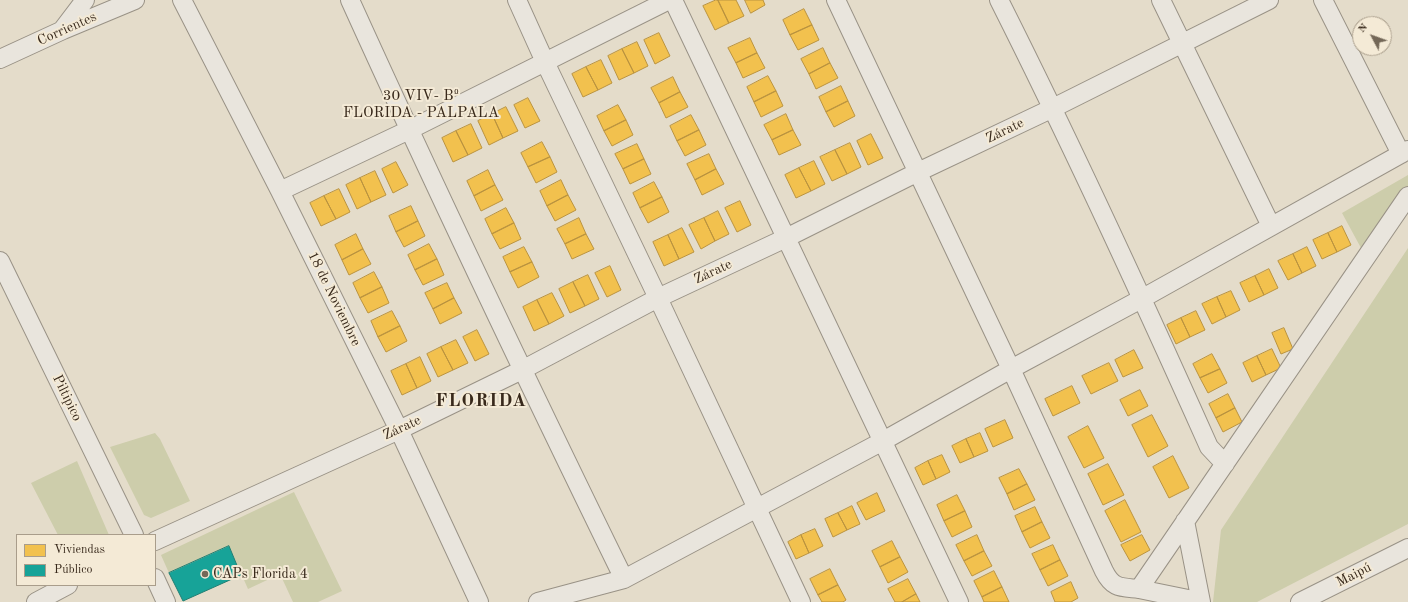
<!DOCTYPE html>
<html>
<head>
<meta charset="utf-8">
<style>
	body { margin:0 }
	#map { position:relative; width:1408px; height:602px; overflow:hidden; background:#e4dcca; font-family:"Old Standard TT",serif }
	canvas { display:block }
	.legend { position:absolute; left:16px; top:534px; width:140px; height:52px; box-sizing:border-box; background:#f4ead6; border:1px solid #a99d8b; margin:0; padding:5px 7px; list-style:none; font-size:12px; color:#38291b }
	.legend li { display:flex; align-items:center; gap:8px; height:20px }
	.legend b { width:20px; border:1px solid #a99d8b }
	.north { position:absolute; left:1352px; top:16px; width:40px; height:40px; box-sizing:border-box; background:#f4ead6; border:1px solid #a99d8b; border-radius:50%; rotate:311deg; font-size:11px; font-weight:700; line-height:16px; text-align:center; color:#38291b }
	.north::after { content:''; display:block; margin:auto; width:14px; height:18px; background:#746858; clip-path:polygon(50% 0,100% 100%,50% 72%,0 100%) }
</style>
</head>
<body>
<div id="map">
<canvas width="1408" height="602"></canvas>
<ul class="legend">
<li><b style="height:11px;background:#f2c14e"></b>Viviendas</li>
<li><b style="height:11px;background:#17a398"></b>Público</li>
</ul>
<div class="north">N</div>
</div>
<script>
const context = document.querySelector('canvas').getContext('2d');
context.lineJoin = 'round';
function fill(path, color) { context.fillStyle = color; context.fill(path, 'evenodd'); }
function stroke(path, color, width, dash) { context.strokeStyle = color; context.lineWidth = width; context.lineCap = dash ? 'butt' : 'round'; context.setLineDash(dash || []); context.stroke(path); }
function drawText(font, color, halo, rows, align = 'center') {
  context.font = font + ' "Old Standard TT",serif'; context.lineWidth = 4; context.setLineDash([]); context.textBaseline = 'middle'; context.strokeStyle = halo; context.fillStyle = color; for (const [text, x, y, turn = 0] of rows) {
    context.save(); context.translate(x, y); context.rotate((+turn || 0) * Math.PI / 180); context.textAlign = isNaN(turn) ? turn : align; if (halo) context.strokeText(text, 0, 0); context.fillText(text, 0, 0); context.restore();
  }
}
const green = new Path2D(`
	M1408,175V200L1367,259L1342,213Z
	M1408,248V524L1257,602H1213L1221,530Z
	M155,433L160,439L190,501L151,518L144,515L110,447Z
	M77,461L109,535H58L31,483Z
	M294,492L342,591L318,602H293L280,574L248,589L229,546L169,573L161,555Z`);
const homes = new Path2D(`
	M716,0H718L729,23L715,30L703,6Z
	M718,0H736L744,16L729,23Z
	M745,0H763L765,5L751,13Z
	M804,9L812,25L790,35L783,20Z
	M812,25L819,40L798,50L790,35Z
	M659,33L670,56L655,64L644,40Z
	M750,38L757,53L736,63L728,48Z
	M637,42L648,66L634,73L622,49Z
	M823,48L830,63L809,74L801,59Z
	M622,49L634,73L619,80L608,56Z
	M757,53L765,68L743,78L736,63Z
	M601,60L612,83L598,90L586,67Z
	M830,63L838,78L816,89L809,74Z
	M586,67L598,90L583,97L572,74Z
	M768,76L776,91L754,102L747,87Z
	M673,77L680,92L659,103L651,88Z
	M841,86L848,101L826,112L819,97Z
	M776,91L783,106L761,117L754,102Z
	M680,92L688,107L666,118L659,103Z
	M528,98L540,121L525,128L514,105Z
	M848,101L855,116L834,127L826,112Z
	M618,105L626,120L604,131L597,116Z
	M506,107L518,131L503,138L492,114Z
	M492,114L503,138L489,145L478,121Z
	M786,114L793,130L772,140L764,125Z
	M691,115L699,130L677,141L670,126Z
	M626,120L633,135L612,146L604,131Z
	M471,124L482,148L468,155L456,131Z
	M699,130L706,145L685,156L677,141Z
	M793,130L801,145L779,155L772,140Z
	M456,131L468,155L453,162L442,138Z
	M871,134L883,158L868,165L857,141Z
	M542,142L550,157L528,167L521,153Z
	M850,143L861,167L847,174L835,150Z
	M637,144L644,159L623,169L615,154Z
	M835,150L847,174L832,181L820,157Z
	M709,154L716,169L695,180L687,164Z
	M550,157L557,172L536,183L528,167Z
	M644,159L651,174L630,184L623,169Z
	M814,161L825,184L811,191L799,168Z
	M396,162L408,185L393,193L382,169Z
	M799,168L811,191L796,198L785,175Z
	M716,169L724,184L702,195L695,180Z
	M488,170L495,185L474,196L467,181Z
	M375,171L386,195L371,202L360,178Z
	M360,178L371,202L357,209L346,185Z
	M561,180L568,195L547,206L540,191Z
	M654,182L662,197L640,208L633,193Z
	M495,185L503,200L481,211L474,196Z
	M339,189L350,212L336,219L324,196Z
	M568,195L576,210L555,221L547,206Z
	M324,196L336,219L321,226L310,203Z
	M662,197L669,212L648,223L640,208Z
	M740,201L751,225L737,232L725,208Z
	M411,206L418,221L396,232L389,216Z
	M506,208L514,223L492,234L485,219Z
	M718,211L729,234L715,241L704,218Z
	M579,218L586,234L565,244L557,229Z
	M704,218L715,241L701,249L689,225Z
	M418,221L425,236L404,247L396,232Z
	M514,223L521,239L500,249L492,234Z
	M1342,226L1351,245L1337,252L1328,233Z
	M682,228L694,252L679,259L668,235Z
	M1328,233L1337,252L1322,259L1313,240Z
	M356,234L363,249L342,260L335,245Z
	M586,234L594,249L572,259L565,244Z
	M668,235L679,259L664,266L653,242Z
	M429,244L437,259L415,270L408,255Z
	M524,247L532,262L510,272L503,257Z
	M1307,247L1316,266L1302,273L1293,254Z
	M363,249L371,264L349,275L342,260Z
	M1293,254L1302,273L1288,280L1278,261Z
	M437,259L444,275L423,285L415,270Z
	M532,262L539,277L518,288L510,272Z
	M610,266L621,290L607,297L595,273Z
	M1269,269L1278,288L1264,295L1255,276Z
	M374,272L382,287L360,298L353,283Z
	M588,275L599,299L585,306L573,282Z
	M1255,276L1264,295L1249,302L1240,283Z
	M573,282L585,306L570,313L559,289Z
	M447,283L454,298L433,309L425,293Z
	M382,287L389,303L368,313L360,298Z
	M1231,291L1240,310L1226,317L1217,297Z
	M552,293L564,316L549,324L537,300Z
	M1217,297L1226,317L1212,324L1202,304Z
	M454,298L462,313L440,324L433,309Z
	M537,300L549,324L534,331L523,307Z
	M392,311L400,326L378,337L371,321Z
	M1196,311L1205,330L1190,337L1181,318Z
	M1181,318L1190,337L1176,344L1167,325Z
	M400,326L407,341L386,352L378,337Z
	M1284,328L1293,349L1281,354L1272,333Z
	M477,330L489,354L475,361L463,337Z
	M456,340L468,363L453,370L441,347Z
	M441,347L453,370L438,377L427,354Z
	M1272,349L1281,368L1266,375L1257,356Z
	M1134,350L1143,368L1123,377L1115,360Z
	M1212,354L1220,369L1200,378L1193,364Z
	M1257,356L1266,375L1252,382L1243,363Z
	M420,357L431,381L417,388L406,364Z
	M1109,363L1118,381L1091,394L1082,376Z
	M406,364L417,388L402,395L391,371Z
	M1220,369L1227,383L1208,393L1200,378Z
	M1072,386L1080,403L1053,416L1045,399Z
	M1140,390L1148,406L1128,416L1120,400Z
	M1228,394L1235,408L1216,418L1209,404Z
	M1235,408L1242,422L1223,432L1216,418Z
	M1152,415L1168,446L1148,457L1132,425Z
	M1005,420L1013,438L993,447L985,429Z
	M1088,426L1104,458L1084,468L1068,437Z
	M980,433L988,451L974,457L966,439Z
	M966,439L974,457L960,463L952,446Z
	M942,455L950,472L936,479L928,461Z
	M1173,456L1189,488L1169,498L1153,467Z
	M928,461L936,479L923,485L915,468Z
	M1108,464L1124,495L1103,505L1088,474Z
	M1019,469L1027,484L1007,494L999,478Z
	M1027,484L1035,500L1014,510L1007,494Z
	M877,493L885,511L866,520L857,503Z
	M957,495L965,511L944,521L937,505Z
	M1125,500L1141,532L1121,542L1105,511Z
	M852,506L860,524L847,530L838,513Z
	M1035,507L1042,522L1022,532L1015,516Z
	M965,511L972,527L952,537L944,521Z
	M838,513L847,530L833,537L825,519Z
	M1042,522L1050,538L1030,548L1022,532Z
	M815,529L823,546L809,553L801,535Z
	M801,535L809,553L796,559L788,542Z
	M977,535L984,551L964,561L956,545Z
	M1142,535L1150,550L1130,561L1121,545Z
	M892,541L900,557L880,567L872,551Z
	M1053,545L1060,560L1040,570L1032,554Z
	M984,551L992,566L972,576L964,561Z
	M900,557L908,572L888,583L880,567Z
	M1060,560L1068,576L1048,586L1040,570Z
	M830,569L838,585L818,595L810,579Z
	M994,571L1002,587L982,597L974,581Z
	M908,579L916,594L902,602H895L888,589Z
	M1071,582L1078,598L1071,602H1055L1051,592Z
	M838,585L846,600L843,602H822L818,595Z
	M1002,587L1009,602H984L982,597Z
	M916,594L920,602H902Z`);
const public = new Path2D(`
	M229,546L241,575L183,601L169,573Z`);
const street = new Path2D(`
	M182,0L280,191L399,430L479,602
	M350,0C438,194 530,387 624,579
	M517,0L545,62L658,298L801,602
	M673,0L959,602
	M836,0L1011,369L1104,571C1113,589 1121,587 1139,589L1408,196
	M999,0C1073,147 1142,297 1209,447L1225,464
	M1161,0L1271,226
	M1323,0L1401,154
	M63,29L85,0
	M0,59L63,30L135,0
	M280,191L409,130L669,0
	M0,261L134,535
	M1185,521L1201,602
	M155,541L399,430L522,370L658,298L786,238L918,172L1053,108L1269,0
	M155,578L166,602
	M1139,589L1193,600L1195,602
	M36,602L68,585
	M538,602L624,579L883,441L1011,369L1143,298L1408,150
	M1300,602L1408,548`);
const markers = [
	[205,574,4,"#746858"]
];
const streetNames = [
	["Corrientes",67,29,-24],
	["Zárate",1005,131,-26],
	["Zárate",713,272,-25],
	["18 de Noviembre",334,299,64],
	["Piltipico",67,398,64],
	["Zárate",402,428,-25],
	["Maipú",1354,575,-27]
];
const poiNames = [
	["CAPs Florida 4",213,574]
];
const neighbourhoodNames = [
	["30 VIV- Bº",421,96],
	["FLORIDA - PALPALA",421,113]
];
const districtNames = [
	["FLORIDA",481,401]
];
fill(green, '#cdcdab');
fill(homes, '#f2c14e');
stroke(homes, '#ba933f', 1);
fill(public, '#17a398');
stroke(public, '#217e72', 1);
stroke(street, '#999286', 20);
stroke(street, '#e9e5dd', 18);
for (const [x, y, r, color] of markers) { const dot = new Path2D(); dot.arc(x, y, r, 0, 2 * Math.PI); context.fillStyle = color; context.fill(dot); stroke(dot, '#f4ead6', 1.5); }
drawText('14px', '#38291b', '#f4ead6', streetNames);
drawText('14px', '#38291b', '#f4ead6', poiNames, 'left');
drawText('15px', '#38291b', '#f4ead6', neighbourhoodNames);
context.letterSpacing = '1px';
drawText('bold 18px', '#38291b', '#f4ead6', districtNames);
context.letterSpacing = '0px';
</script>
</body>
</html>
